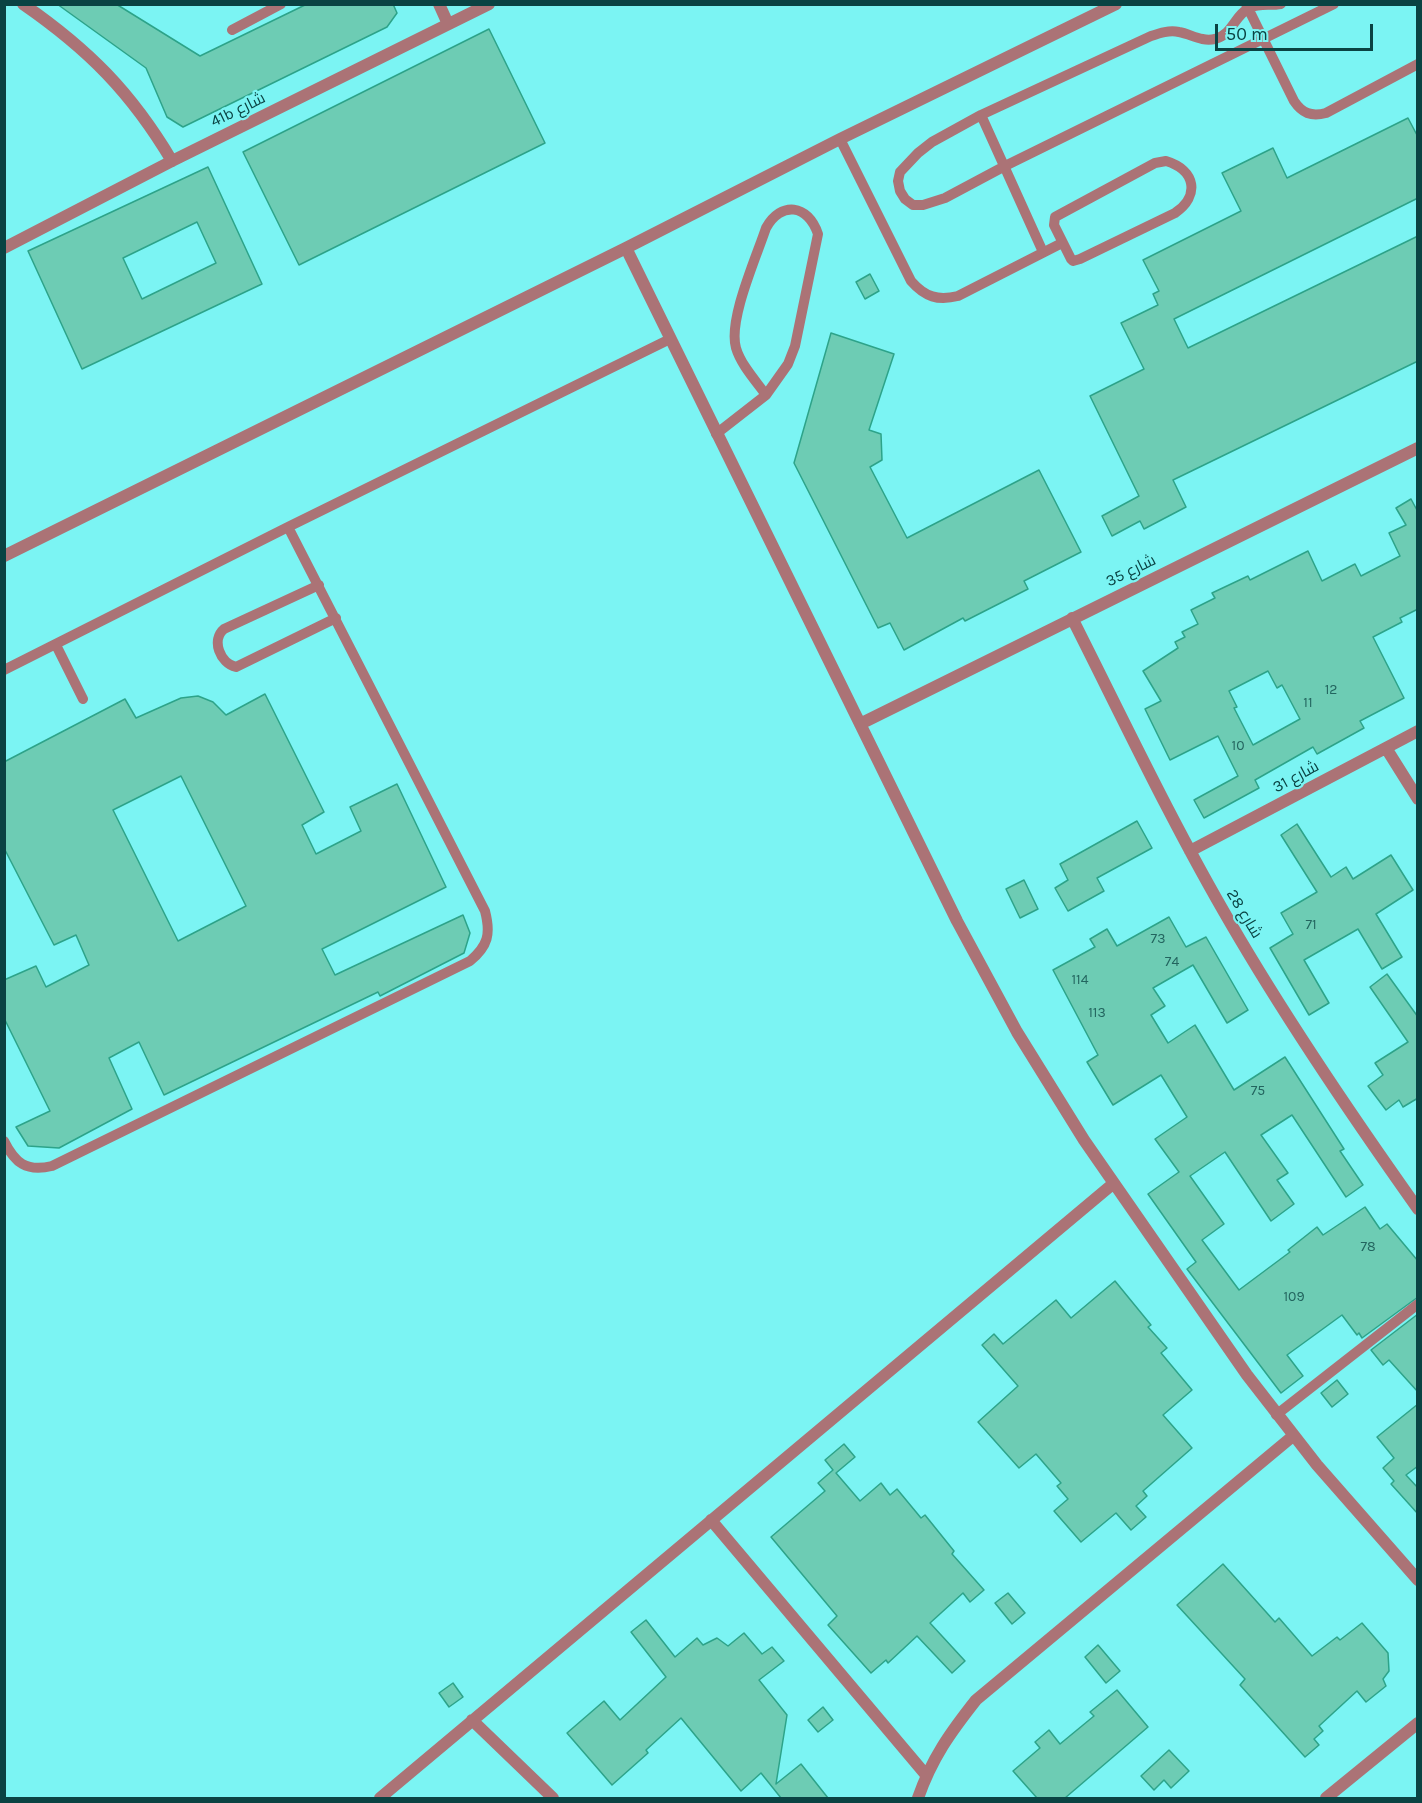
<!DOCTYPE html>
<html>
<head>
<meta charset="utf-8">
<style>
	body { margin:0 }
	#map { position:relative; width:1422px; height:1803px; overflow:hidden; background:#7bf4f3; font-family:Karla,sans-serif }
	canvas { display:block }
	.frame { position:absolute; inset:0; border:6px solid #0a4343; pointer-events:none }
	.scale { position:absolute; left:1215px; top:24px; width:158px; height:27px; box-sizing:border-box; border:3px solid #0a4343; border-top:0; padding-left:8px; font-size:18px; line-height:21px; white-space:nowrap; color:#0a4343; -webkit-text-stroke:4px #7bf4f3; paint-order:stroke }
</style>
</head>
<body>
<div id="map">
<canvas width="1422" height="1803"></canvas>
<div class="frame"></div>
<div class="scale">50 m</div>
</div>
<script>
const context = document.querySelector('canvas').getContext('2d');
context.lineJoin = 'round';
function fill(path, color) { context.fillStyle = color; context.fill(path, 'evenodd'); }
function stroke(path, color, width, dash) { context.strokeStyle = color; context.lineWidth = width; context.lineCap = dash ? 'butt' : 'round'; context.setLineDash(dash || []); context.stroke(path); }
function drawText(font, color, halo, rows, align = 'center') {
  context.font = font + ' Karla,Cairo,sans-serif'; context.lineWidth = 4.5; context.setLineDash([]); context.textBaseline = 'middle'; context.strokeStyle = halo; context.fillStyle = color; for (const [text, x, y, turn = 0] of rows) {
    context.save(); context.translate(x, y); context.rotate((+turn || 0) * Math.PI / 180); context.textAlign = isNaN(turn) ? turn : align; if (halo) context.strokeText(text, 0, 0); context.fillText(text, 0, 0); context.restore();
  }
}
const building = new Path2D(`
	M57,4H116L200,56L307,4H393L397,13L387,27L183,127L167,117L146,68Z
	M489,29L545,143L299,265L243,152Z
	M1408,118L1418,137V198L1174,319L1188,348L1418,236V361L1173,480L1186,507L1144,529L1140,521L1112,536L1102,516L1139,496L1090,396L1144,369L1121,323L1158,305L1153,294L1159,291L1143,260L1241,211L1222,173L1273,148L1287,178Z
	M208,167L262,284L82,369L28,251ZM197,222L216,263L142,299L123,258Z
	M870,274L879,291L865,299L856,282Z
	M831,333L894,354L869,430L881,434L882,460L870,467L907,538L1039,470L1081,552L1024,581L1028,589L965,621L963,618L904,650L890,623L878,628L794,463Z
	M1411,499L1418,512V609L1400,618L1402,622L1373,637L1404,698L1360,721L1364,728L1317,754L1313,747L1255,780L1259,788L1204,818L1194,800L1238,776L1218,736L1170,760L1145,709L1161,701L1143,671L1178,648L1175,642L1185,637L1182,632L1198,624L1191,610L1215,598L1212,593L1248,576L1250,580L1308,551L1322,581L1355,564L1361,576L1400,556L1389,533L1406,525L1396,508ZM1268,671L1277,688L1282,685L1300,719L1253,745L1234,708L1237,707L1229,691Z
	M265,694L324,812L302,825L316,854L361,831L350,807L397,784L446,887L322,949L335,975L463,915L470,933L464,953L380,996L378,992L164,1095L139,1042L109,1058L132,1109L59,1148L28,1146L16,1127L50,1111L4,1018V980L36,966L46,987L89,965L76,935L54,945L4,848V762L125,699L136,718L181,698L198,696L213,702L226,715ZM181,776L246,906L178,941L113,810Z
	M1137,821L1152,848L1097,878L1104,891L1068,911L1055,888L1068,880L1060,864Z
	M1297,824L1331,877L1346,867L1353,879L1391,855L1413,890L1376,914L1402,957L1382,969L1358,929L1304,960L1329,1003L1309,1015L1270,948L1293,934L1281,913L1317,892L1281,835Z
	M1024,880L1038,909L1020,918L1006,889Z
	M1169,917L1186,947L1206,937L1248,1010L1227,1023L1193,965L1153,988L1165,1006L1151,1015L1168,1043L1195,1025L1234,1090L1285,1057L1344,1149L1340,1151L1363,1185L1346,1197L1292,1115L1261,1135L1288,1173L1277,1180L1294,1204L1271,1221L1225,1152L1190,1176L1224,1224L1202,1240L1239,1290L1290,1252L1288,1250L1317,1227L1323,1235L1365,1207L1380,1229L1387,1224L1418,1261V1297L1362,1338L1359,1333L1357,1335L1342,1315L1287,1355L1303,1376L1281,1393L1187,1269L1196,1262L1148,1194L1179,1172L1155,1139L1187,1117L1161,1075L1113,1105L1087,1062L1098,1055L1053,970L1095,947L1090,939L1107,929L1117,946Z
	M1387,974L1418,1017V1098L1403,1107L1399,1100L1386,1110L1368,1086L1383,1075L1375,1063L1408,1042L1370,987Z
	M1115,1281L1151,1325L1148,1327L1167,1348L1161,1353L1192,1390L1163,1415L1192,1448L1143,1491L1147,1496L1136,1506L1146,1517L1131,1530L1116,1513L1081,1542L1054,1511L1068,1499L1057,1486L1061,1483L1036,1454L1019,1468L978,1422L1018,1386L982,1345L994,1334L1003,1344L1056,1300L1071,1318Z
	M1418,1314V1392L1389,1360L1383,1365L1371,1350Z
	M1337,1380L1348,1394L1332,1407L1321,1393Z
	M1418,1404V1466L1406,1475L1418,1488V1514L1391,1484L1394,1481L1383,1468L1394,1458L1377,1437Z
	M844,1444L855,1457L836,1473L860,1501L881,1483L890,1495L897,1489L921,1518L925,1515L954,1551L952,1554L984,1590L970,1602L963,1593L930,1623L965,1661L952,1673L917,1636L888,1663L886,1660L871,1673L828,1625L837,1616L771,1537L825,1491L818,1483L833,1470L825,1460Z
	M1223,1564L1275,1622L1279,1618L1312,1656L1337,1637L1340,1640L1362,1623L1388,1653L1389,1671L1383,1679L1386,1686L1366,1702L1357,1691L1319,1726L1323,1731L1314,1739L1319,1745L1305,1757L1240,1685L1245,1679L1177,1605Z
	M1008,1593L1025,1613L1012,1624L995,1603Z
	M646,1620L675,1657L697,1638L703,1645L717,1638L728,1646L744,1633L762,1654L772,1647L784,1661L759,1680L787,1715L776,1784L801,1764L828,1798H781L761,1773L741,1791L681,1718L646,1750L648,1753L612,1785L567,1733L604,1701L620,1720L666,1677L631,1632Z
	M1098,1645L1120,1671L1106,1683L1085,1657Z
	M453,1683L463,1697L449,1707L439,1693Z
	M1117,1690L1148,1727L1065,1798H1037L1013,1771L1040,1748L1035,1742L1049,1730L1060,1744L1094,1716L1090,1712Z
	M823,1707L833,1720L818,1732L808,1720Z
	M1169,1750L1189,1771L1171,1788L1164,1780L1154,1790L1141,1776Z`);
const service = new Path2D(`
	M1246,4L1294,101C1302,113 1311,117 1326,113L1418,64
	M1281,4C1270,6 1259,3 1249,8C1234,16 1233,34 1215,39C1201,42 1191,34 1179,32C1169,30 1160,33 1151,36L981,115L932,142L918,153L900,172L898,181L900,191L905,199L913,205H923L945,198L1005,166L1334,4
	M232,30L281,4
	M981,115L1043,252
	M840,139L911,281C925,297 938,301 958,296L1062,243
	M1166,161C1196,170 1200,196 1175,213L1080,259L1073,261L1071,259L1054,225L1055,217L1155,163Z
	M716,434L766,395L788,364L795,346L818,234C808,204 781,201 766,228C756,258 728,320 736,348C741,365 756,381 766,395
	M319,585L224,629C211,640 220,663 236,667L336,618
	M56,645L83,699
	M4,670L288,527L670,339
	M4,1141C15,1163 26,1172 52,1166L470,961C488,946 491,934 485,911L288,527
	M1276,1415L1418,1304`);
const minor = new Path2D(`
	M23,4C88,49 131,92 172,161
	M439,4L448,24
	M4,248L172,161L489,4
	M626,248L957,921L1017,1032L1084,1140L1247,1375L1317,1465L1418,1580
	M4,556L626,248L840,139L1116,4
	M1072,618C1124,721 1173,825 1231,924C1288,1022 1352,1116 1418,1209
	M860,724L1418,448
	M1386,748L1418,799
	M1190,851L1418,731
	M711,1520L926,1775
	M472,1720L553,1798
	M380,1798L1114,1183
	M918,1798C932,1758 950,1733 976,1700L1293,1436
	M1326,1798L1418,1723`);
const numberNames = [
	["12",1331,690],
	["11",1308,703],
	["10",1238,746],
	["71",1311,925],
	["73",1158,939],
	["74",1172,962],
	["114",1080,980],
	["113",1097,1013],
	["75",1258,1091],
	["78",1368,1247],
	["109",1294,1297]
];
const streetNames = [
	["41b شارع",238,110,-26],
	["شارع 35",1131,571,-26],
	["شارع 31",1296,777,-28],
	["شارع 28",1244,914,59]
];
fill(building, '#6dccb4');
stroke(building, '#2da389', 1.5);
stroke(service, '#ab7376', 10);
stroke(minor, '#ab7376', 12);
drawText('14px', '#23655f', null, numberNames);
drawText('16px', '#0a4343', '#7bf4f3', streetNames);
</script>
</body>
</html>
